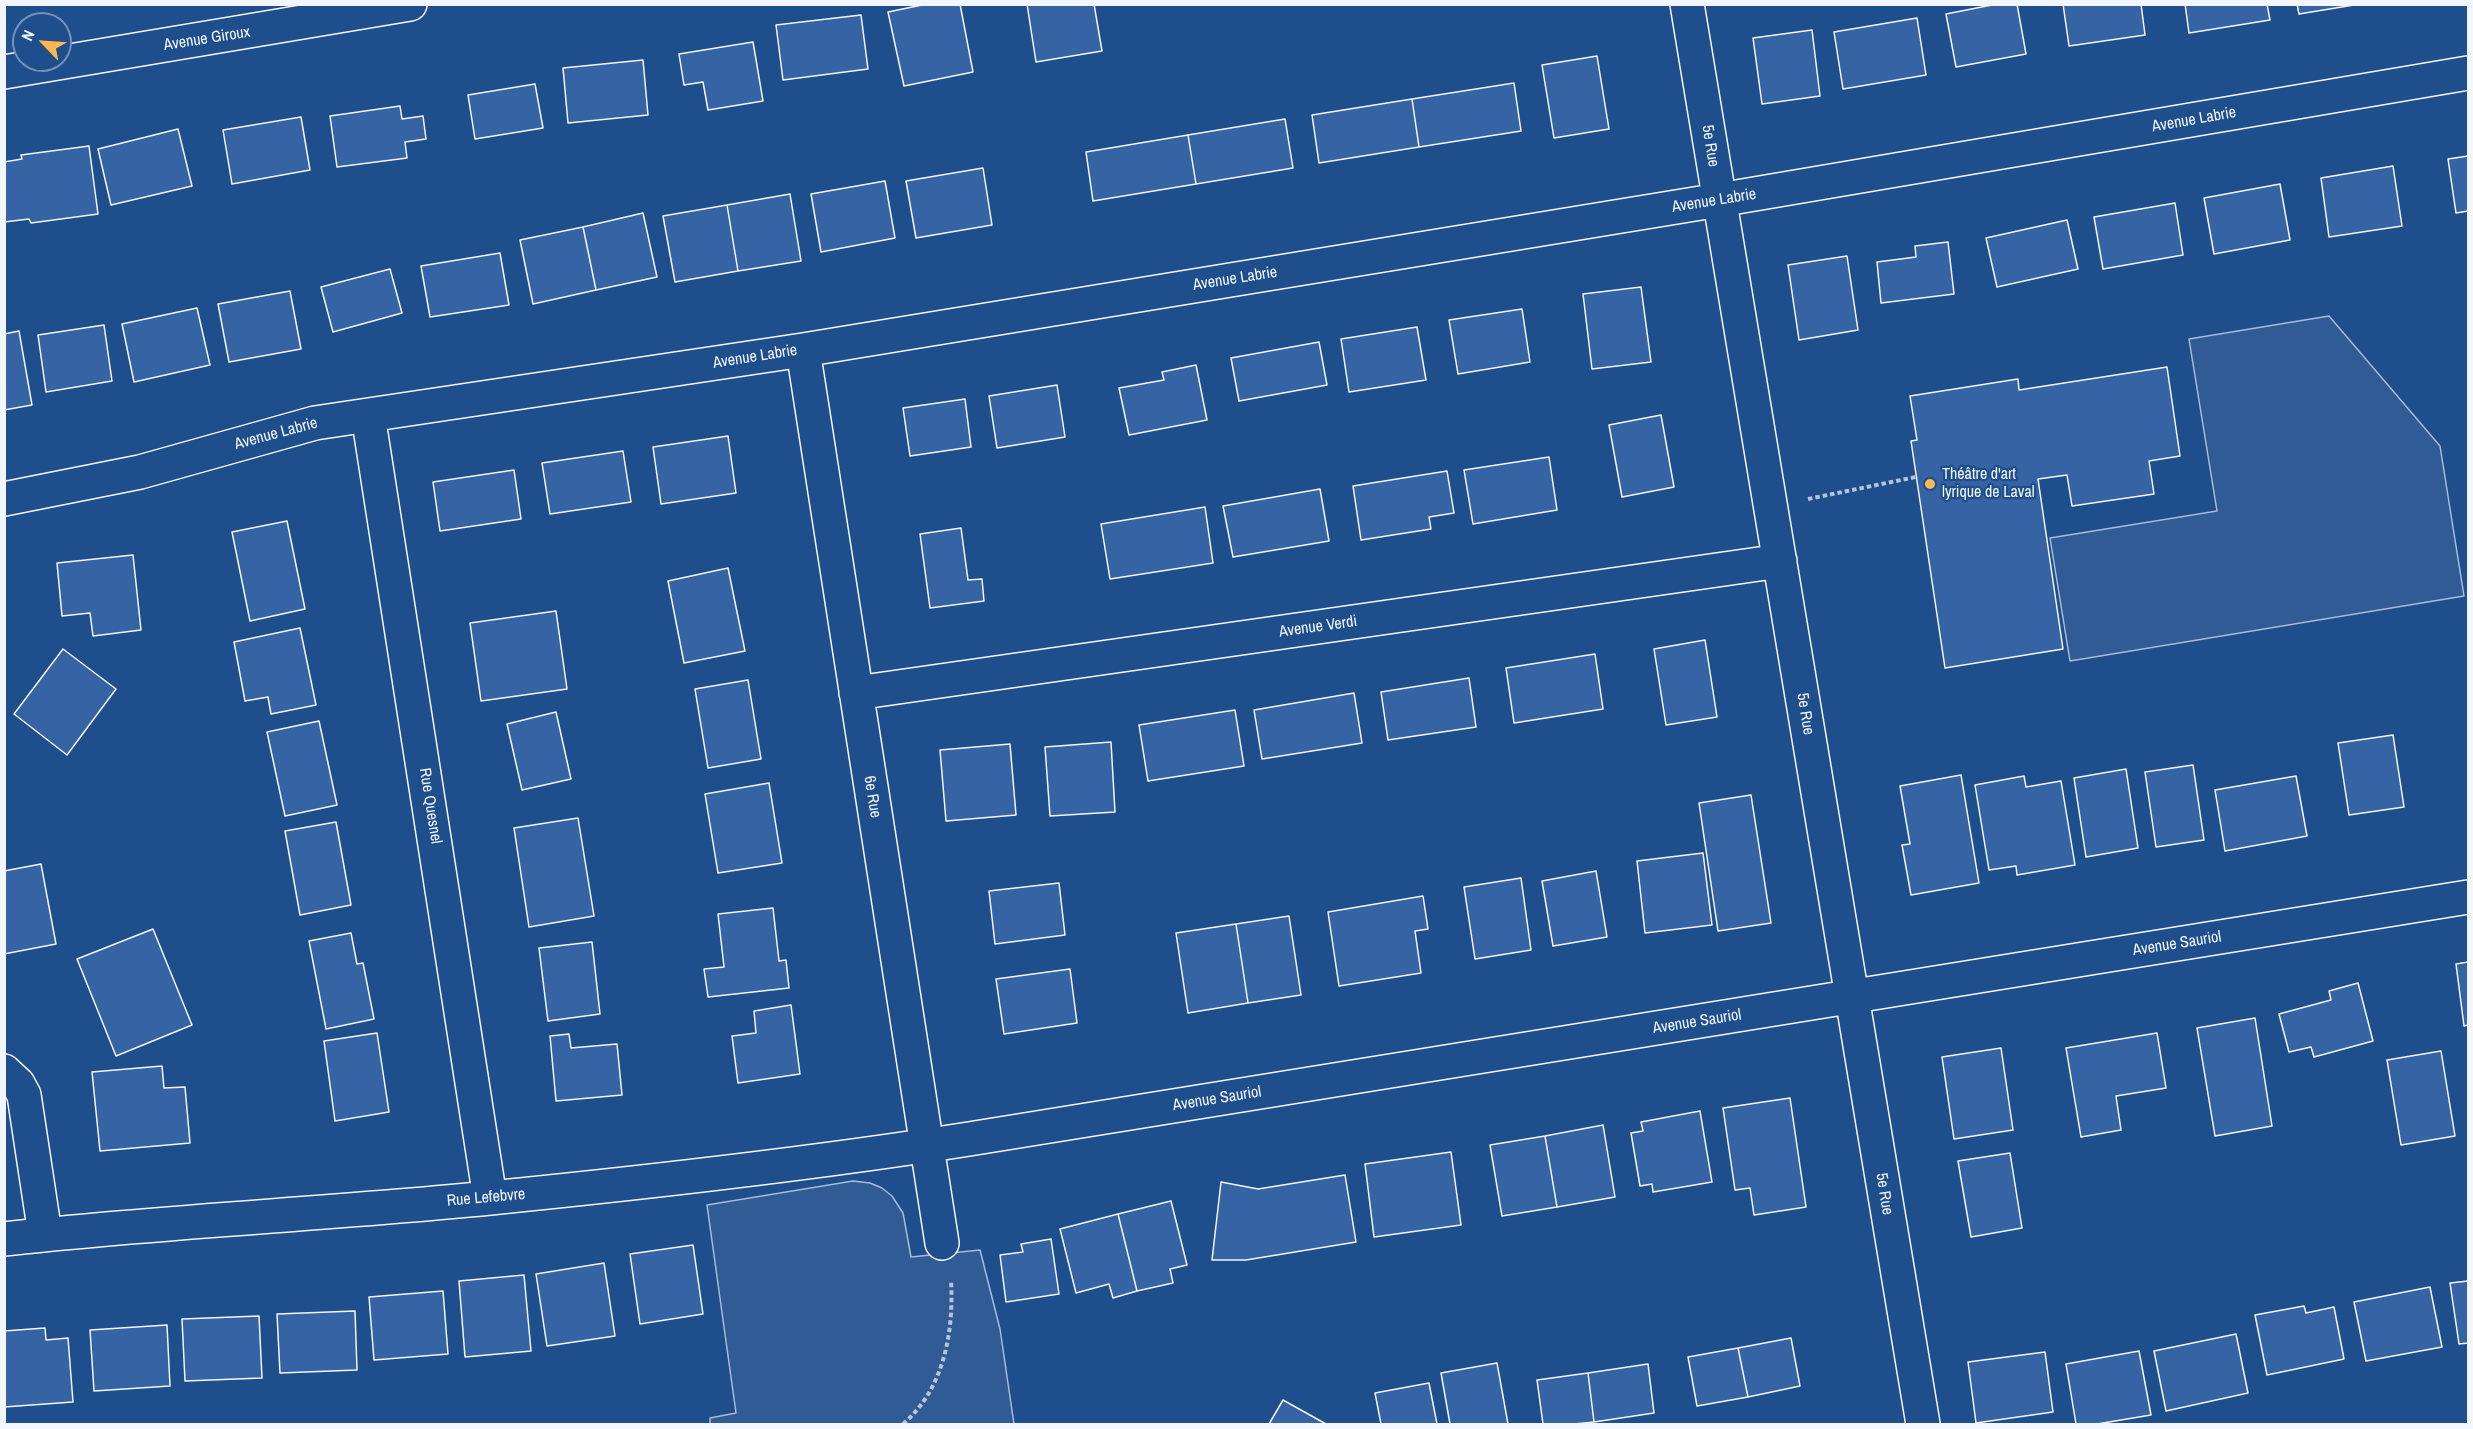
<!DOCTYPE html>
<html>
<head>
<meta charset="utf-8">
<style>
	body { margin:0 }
	#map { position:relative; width:2473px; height:1429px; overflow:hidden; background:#1f4e8c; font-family:"Archivo Narrow",sans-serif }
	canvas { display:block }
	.frame { position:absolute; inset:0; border:6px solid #f2f6ff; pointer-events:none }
	.north { position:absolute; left:12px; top:12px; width:60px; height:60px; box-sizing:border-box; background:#1f4e8c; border:2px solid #7391ba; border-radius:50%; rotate:295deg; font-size:16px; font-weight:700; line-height:24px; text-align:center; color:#f2f6ff }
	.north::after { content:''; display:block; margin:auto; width:21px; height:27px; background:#ffb74d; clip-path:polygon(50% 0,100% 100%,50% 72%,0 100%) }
</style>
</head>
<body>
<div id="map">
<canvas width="2473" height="1429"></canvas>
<div class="frame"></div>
<div class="north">N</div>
</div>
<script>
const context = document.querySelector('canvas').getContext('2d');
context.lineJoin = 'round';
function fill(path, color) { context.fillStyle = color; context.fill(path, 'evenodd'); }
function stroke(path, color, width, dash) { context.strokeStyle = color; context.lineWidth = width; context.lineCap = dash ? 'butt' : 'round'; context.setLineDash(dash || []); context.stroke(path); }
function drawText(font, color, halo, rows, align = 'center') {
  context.font = font + ' "Archivo Narrow",sans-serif'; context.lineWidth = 4.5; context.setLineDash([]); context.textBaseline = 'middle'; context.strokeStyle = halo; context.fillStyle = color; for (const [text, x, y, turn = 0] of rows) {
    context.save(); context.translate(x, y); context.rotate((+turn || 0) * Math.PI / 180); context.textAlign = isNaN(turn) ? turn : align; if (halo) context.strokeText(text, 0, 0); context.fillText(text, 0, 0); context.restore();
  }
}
const built = new Path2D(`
	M2329,316L2440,446L2464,596L2070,661L2050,538L2217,511L2189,339Z
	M853,1181L870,1183L882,1188L892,1196L903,1213L911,1257L980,1250L1000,1329L1014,1424H710V1418L736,1413L707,1205Z`);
const building = new Path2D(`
	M927,4H960L973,72L904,86L888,12Z
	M1027,4H1094L1102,51L1036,62Z
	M1997,4H2017L2026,54L1956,67L1946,14Z
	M2063,4H2141L2145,35L2069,46Z
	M2185,4H2267L2270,20L2189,33Z
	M2297,4H2360L2299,14Z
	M861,15L868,69L783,80L776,25Z
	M1917,18L1926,75L1843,89L1834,32Z
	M1812,30L1820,96L1762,104L1753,38Z
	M753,42L763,101L708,110L703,82L684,85L679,54Z
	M1597,56L1609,129L1554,138L1542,65Z
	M643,60L648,115L568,123L563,68Z
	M1514,83L1521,131L1419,147L1412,99Z
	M535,84L543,128L475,139L468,95Z
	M1412,99L1419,147L1319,163L1312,115Z
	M400,106L402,119L423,116L426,139L405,142L407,158L337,167L330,116Z
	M301,117L310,170L232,184L223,130Z
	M1285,119L1293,168L1196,184L1188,135Z
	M178,129L192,186L111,205L98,149Z
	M1188,135L1196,184L1093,201L1086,152Z
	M89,146L98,214L31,223L29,219L4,222V162L22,159L21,155Z
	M2468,156V211L2456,213L2448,159Z
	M2393,166L2402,226L2329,237L2321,178Z
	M983,168L992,225L916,238L906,181Z
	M885,181L895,238L821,252L811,194Z
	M2280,184L2290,240L2214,254L2204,198Z
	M790,194L801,261L738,271L727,205Z
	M2175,203L2183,255L2103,269L2094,217Z
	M727,205L738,271L675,282L663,216Z
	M643,213L657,277L596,290L583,227Z
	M2067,220L2078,269L1997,287L1986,238Z
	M583,227L596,290L533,304L520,240Z
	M1948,242L1954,294L1881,303L1877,262L1916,257L1915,246Z
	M500,253L509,305L430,317L421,266Z
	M1847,256L1858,330L1799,340L1788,265Z
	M390,269L402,313L333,332L321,287Z
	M1641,287L1651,362L1592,369L1583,294Z
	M290,291L301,349L229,362L218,304Z
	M197,308L210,365L134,382L122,324Z
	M1522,309L1530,362L1458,374L1449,320Z
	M104,325L112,381L46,392L38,335Z
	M1417,327L1426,380L1349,392L1341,339Z
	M19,331L32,405L4,410V334Z
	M1319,342L1327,385L1239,401L1231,358Z
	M1196,365L1207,420L1129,435L1119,388L1164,380L1162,372Z
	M2167,367L2180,456L2149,461L2154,494L2072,506L2067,475L2038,479L2063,649L1945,668L1911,441L1917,440L1910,396L2018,379L2019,390Z
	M1057,385L1065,437L997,448L989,396Z
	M965,399L971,447L910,456L903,408Z
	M1661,415L1674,487L1622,497L1609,425Z
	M728,436L736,493L661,504L653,447Z
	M623,451L631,502L550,514L542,463Z
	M1549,457L1557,510L1473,524L1464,470Z
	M514,470L521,519L440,531L433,482Z
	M1447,471L1454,513L1429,517L1431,529L1361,540L1353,486Z
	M1320,489L1329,541L1233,557L1223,506Z
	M1205,507L1213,563L1110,579L1101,524Z
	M287,521L305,609L250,621L232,532Z
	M961,528L968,580L982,579L984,601L930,608L920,534Z
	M133,555L141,630L93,636L90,613L62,616L57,563Z
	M728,568L745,651L684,663L668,581Z
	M556,611L567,689L481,701L470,623Z
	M300,628L316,705L271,714L268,697L245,701L234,642Z
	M1705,640L1717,717L1666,725L1654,649Z
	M63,649L116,689L67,755L14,714Z
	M1595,654L1603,709L1514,723L1506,668Z
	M1469,678L1476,727L1388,740L1381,692Z
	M748,680L761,759L708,768L695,689Z
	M1354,693L1362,743L1262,759L1254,710Z
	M1235,710L1244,766L1148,781L1139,725Z
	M556,712L571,779L522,790L507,724Z
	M319,721L337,805L285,816L267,732Z
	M2393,735L2404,807L2349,815L2338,743Z
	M1111,742L1115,812L1050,816L1045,747Z
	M1010,744L1016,815L946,821L940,750Z
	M2193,765L2204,840L2156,847L2145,772Z
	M2126,769L2138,848L2086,857L2074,778Z
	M1961,775L1979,883L1911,895L1902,845L1910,844L1900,786Z
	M2024,776L2026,787L2061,781L2075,865L2017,875L2016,866L1989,870L1975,785Z
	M2296,776L2307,836L2225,851L2215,790Z
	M769,783L782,863L718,873L705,794Z
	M1751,795L1771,923L1718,931L1699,803Z
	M578,818L594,916L529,927L514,828Z
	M336,822L351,905L300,915L285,831Z
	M1703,853L1712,925L1645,933L1637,861Z
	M41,864L56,944L4,954V871Z
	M1596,871L1607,937L1553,946L1542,881Z
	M1521,878L1531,950L1475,959L1464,887Z
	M1059,883L1065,935L995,944L989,891Z
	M1423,896L1428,929L1415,931L1421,973L1339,986L1328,912Z
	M773,908L779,961L786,960L789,988L708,997L704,969L724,967L718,914Z
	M1289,916L1301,995L1248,1003L1236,924Z
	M1236,924L1248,1003L1188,1013L1176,933Z
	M153,929L192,1025L116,1056L77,959Z
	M351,933L357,964L363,963L374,1019L326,1029L309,941Z
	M592,942L600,1014L548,1021L539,948Z
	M2468,962V1025L2464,1026L2456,964Z
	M1070,969L1077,1023L1004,1034L996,979Z
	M2358,983L2373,1041L2314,1057L2311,1047L2289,1052L2279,1014L2331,1000L2329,991Z
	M791,1005L800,1074L738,1083L732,1036L756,1033L754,1011Z
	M2255,1018L2272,1126L2215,1136L2197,1028Z
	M377,1033L389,1112L335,1121L324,1041Z
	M2157,1033L2166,1088L2116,1096L2121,1130L2081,1137L2066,1048Z
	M569,1034L571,1048L617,1044L622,1095L556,1101L550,1036Z
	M2001,1048L2013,1130L1954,1139L1942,1057Z
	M2441,1051L2455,1136L2401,1145L2387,1060Z
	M162,1066L164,1088L185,1087L190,1143L100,1151L92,1072Z
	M1790,1098L1806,1207L1754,1215L1750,1188L1735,1190L1723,1108Z
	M1700,1111L1712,1182L1653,1192L1652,1184L1640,1186L1631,1133L1643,1131L1641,1122Z
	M1603,1125L1615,1197L1557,1207L1545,1136Z
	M1545,1136L1557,1207L1502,1216L1490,1145Z
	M1451,1152L1461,1225L1374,1237L1365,1164Z
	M2010,1153L2022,1228L1971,1237L1958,1161Z
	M1345,1175L1356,1242L1246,1260H1212L1221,1182L1258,1189Z
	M1171,1201L1187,1265L1170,1269L1173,1283L1137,1291L1118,1214Z
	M1118,1214L1137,1291L1113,1298L1109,1284L1076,1293L1060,1229Z
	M1051,1239L1059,1294L1006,1302L1000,1255L1023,1252L1021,1244Z
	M693,1245L703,1314L640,1324L630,1254Z
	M604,1263L615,1336L547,1346L536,1274Z
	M524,1275L531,1351L465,1357L459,1281Z
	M2468,1281V1343L2459,1344L2450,1283Z
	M2430,1287L2442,1347L2366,1361L2354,1302Z
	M443,1291L448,1354L374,1360L369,1297Z
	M2304,1306L2306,1313L2334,1307L2344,1359L2267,1375L2255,1315Z
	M355,1311L357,1370L280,1373L277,1314Z
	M259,1316L262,1378L185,1381L182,1319Z
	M167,1325L170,1386L94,1391L90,1330Z
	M45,1328L46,1340L68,1338L73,1402L4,1407V1331Z
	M2236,1334L2248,1393L2166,1411L2154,1351Z
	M1791,1338L1800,1386L1748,1397L1738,1348Z
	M1738,1348L1748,1397L1697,1406L1688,1357Z
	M2139,1351L2151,1415L2097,1424H2076L2066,1364Z
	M2045,1352L2053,1412L1976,1423L1968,1362Z
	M1497,1363L1508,1424H1450L1441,1373Z
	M1648,1364L1654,1413L1594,1422L1588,1373Z
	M1588,1373L1594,1422L1574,1424H1543L1537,1380Z
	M1429,1383L1437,1424H1381L1375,1393Z
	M1283,1400L1326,1424H1269Z`);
const path = new Path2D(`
	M1808,499L1916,477
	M903,1424C944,1389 954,1332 951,1280`);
const street = new Path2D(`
	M1687,4L1923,1424
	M4,72L410,4
	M803,350L942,1243
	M368,415L490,1198
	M4,499L140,472L315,423L803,350L1719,200L2468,73
	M856,693L1780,561
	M4,1071L18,1084L24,1095L45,1234
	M4,1239C166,1221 328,1214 490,1198C650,1182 810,1164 969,1139L2468,897`);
const markers = [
	[1930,484,6,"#ffb74d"]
];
const streetNames = [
	["Avenue Giroux",207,39,-9],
	["Avenue Labrie",2194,120,-10],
	["5e Rue",1710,146,81],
	["Avenue Labrie",1714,201,-9],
	["Avenue Labrie",1235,279,-9],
	["Avenue Labrie",755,357,-9],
	["Avenue Labrie",276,434,-15],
	["Avenue Verdi",1318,627,-8],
	["5e Rue",1805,714,81],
	["6e Rue",872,797,81],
	["Rue Quesnel",430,806,81],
	["Avenue Sauriol",2177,944,-9],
	["Avenue Sauriol",1697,1022,-9],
	["Avenue Sauriol",1217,1099,-9],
	["5e Rue",1884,1194,81],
	["Rue Lefebvre",486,1198,-5]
];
const poiNames = [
	["Théâtre d'art",1942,475],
	["lyrique de Laval",1942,493]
];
fill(built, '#305b95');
stroke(built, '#a8bbd7', 1.5);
fill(building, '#3563a3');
stroke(building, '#f2f6ff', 1.5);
stroke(street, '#f2f6ff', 36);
stroke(path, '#b3c4dc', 4, [4.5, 3]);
stroke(street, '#1f4e8c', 33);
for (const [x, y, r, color] of markers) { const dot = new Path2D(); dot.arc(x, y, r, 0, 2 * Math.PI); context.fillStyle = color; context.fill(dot); stroke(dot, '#1f4e8c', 2); }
drawText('16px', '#f2f6ff', '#1f4e8c', streetNames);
drawText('16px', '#f2f6ff', '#1f4e8c', poiNames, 'left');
</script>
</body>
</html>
